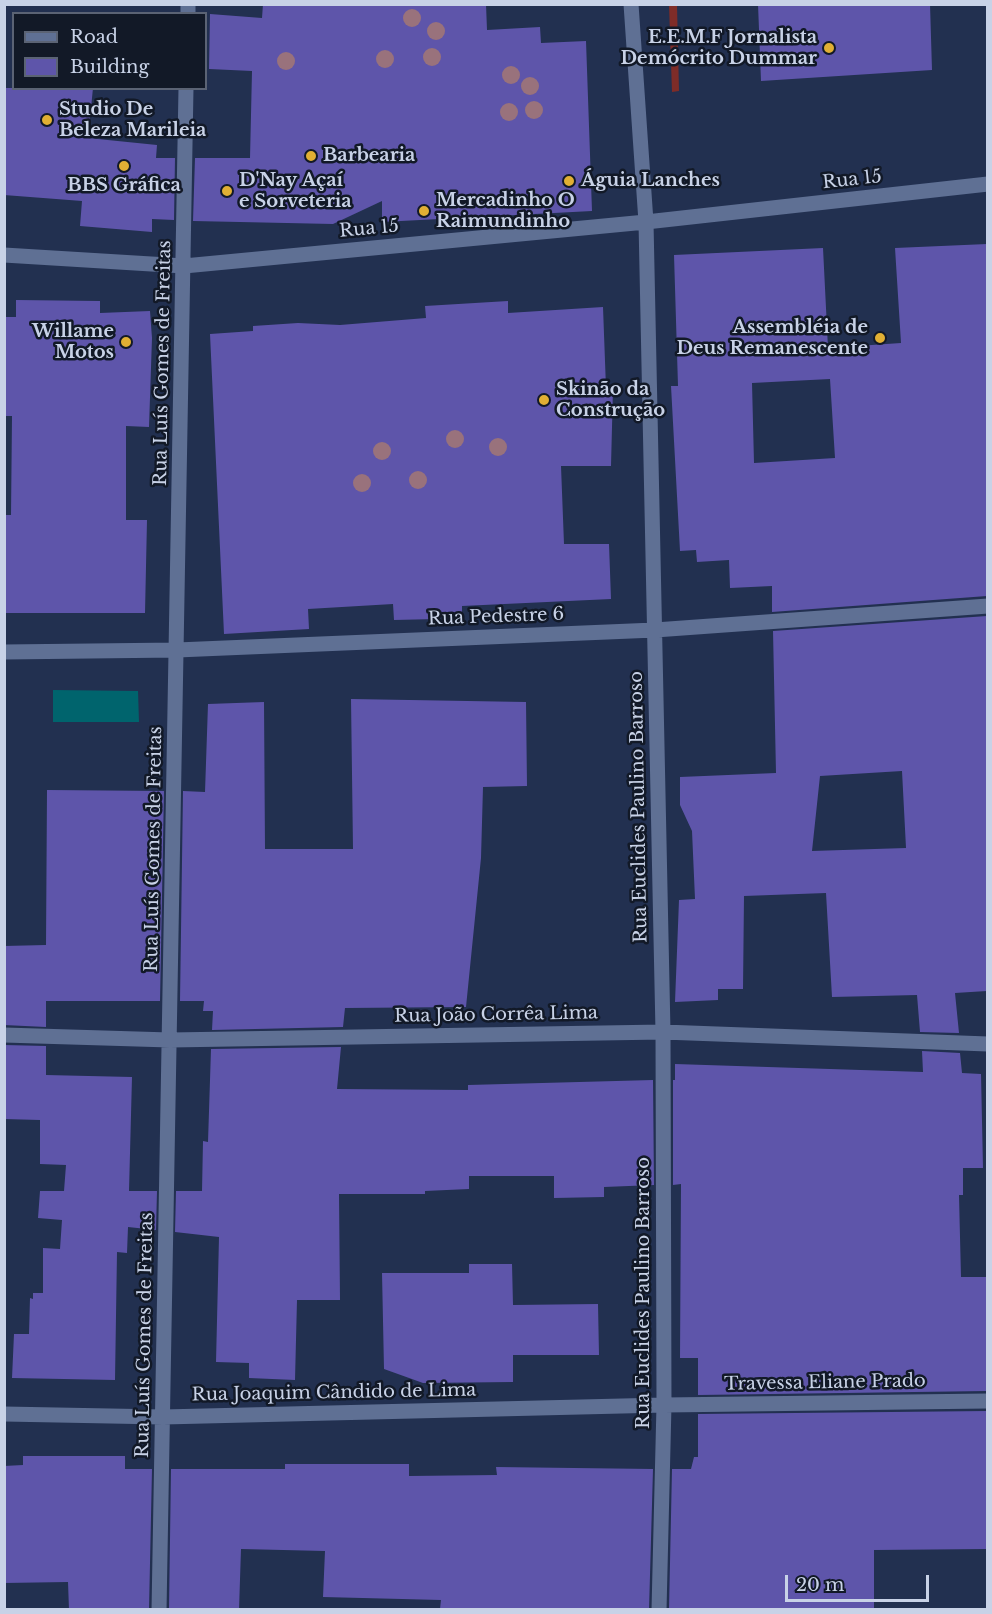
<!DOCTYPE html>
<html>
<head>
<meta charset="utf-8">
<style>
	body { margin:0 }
	#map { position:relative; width:992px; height:1614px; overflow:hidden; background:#223050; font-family:"Libre Baskerville",serif }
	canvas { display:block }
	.frame { position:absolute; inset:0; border:6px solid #c8d2e7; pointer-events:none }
	.legend { position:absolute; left:12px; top:12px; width:195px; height:78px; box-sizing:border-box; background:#121927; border:2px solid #5b6374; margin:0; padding:8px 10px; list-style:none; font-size:18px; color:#c8d2e7 }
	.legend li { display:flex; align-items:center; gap:12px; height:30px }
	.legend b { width:30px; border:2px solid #5b6374 }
	.scale { position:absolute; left:785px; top:1575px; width:144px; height:27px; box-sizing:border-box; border:3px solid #c8d2e7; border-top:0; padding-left:8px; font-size:18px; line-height:21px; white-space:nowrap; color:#c8d2e7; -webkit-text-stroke:4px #121927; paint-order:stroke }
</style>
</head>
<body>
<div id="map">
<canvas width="992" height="1614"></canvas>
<div class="frame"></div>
<ul class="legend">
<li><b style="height:8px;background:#5f7094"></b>Road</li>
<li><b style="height:16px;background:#5e55aa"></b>Building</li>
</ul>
<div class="scale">20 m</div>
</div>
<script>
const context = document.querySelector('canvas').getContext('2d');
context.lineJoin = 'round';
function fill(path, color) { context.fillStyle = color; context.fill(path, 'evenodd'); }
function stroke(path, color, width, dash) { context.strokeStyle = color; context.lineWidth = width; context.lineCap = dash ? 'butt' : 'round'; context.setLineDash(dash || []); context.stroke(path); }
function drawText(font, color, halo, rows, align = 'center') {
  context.font = font + ' "Libre Baskerville",serif'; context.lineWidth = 5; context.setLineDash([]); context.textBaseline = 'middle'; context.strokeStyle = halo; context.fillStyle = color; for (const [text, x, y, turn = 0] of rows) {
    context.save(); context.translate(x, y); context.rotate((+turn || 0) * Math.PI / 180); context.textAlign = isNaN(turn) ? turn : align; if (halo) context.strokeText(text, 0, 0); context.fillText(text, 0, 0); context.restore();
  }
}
const green = new Path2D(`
	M669,5H677L679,91L672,92Z`);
const water = new Path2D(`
	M53,690L138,691L139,722H53Z`);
const building = new Path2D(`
	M263,4H486L487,30L540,27L541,43L586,41L592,211L382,222V201L333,224L193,221L195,158H250L252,71L209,69L210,14L262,18Z
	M758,4H930L932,70L761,81Z
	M4,88H93L88,138L157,145L156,158H175L174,220L152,219V232L80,226L82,201L4,195Z
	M987,244V596L772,612V586L730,588L729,560L697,562L696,550L680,551L671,386H678L674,255L823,248L828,348L901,343L895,248ZM830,379L835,458L754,463L752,383Z
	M16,300L100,301V313L150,311L152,338L149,427L126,426V520H147L145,613H4V515H11L12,416H4V317H16Z
	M508,301V313L603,307L606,388H613L611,466H561L564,544H609L611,599L462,606V612L437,613V619L394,620L393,604L308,609L309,629L224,634L210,334L253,331V326L298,323L340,325L426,318L425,306Z
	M987,616V991L955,993L959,1033L920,1032L917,995L832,997L826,893L744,896L743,989H718V1000L675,1002L679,900L695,899L692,831L680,805V777L776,773L773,631ZM902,771L906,848L812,851L820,776Z
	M351,699L526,702L527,786L483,787L481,858L466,1007L345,1008L343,1027L212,1030L213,1011H203L204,1001H180L183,791L205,792L208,704L264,702L265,849H353Z
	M47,790L164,791L160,1001H46V1027L4,1025V946L46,945Z
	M4,1045L46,1046V1075L132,1077L129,1191H157L156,1230L128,1227L127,1253L117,1252L115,1380L12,1378L14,1334H29L30,1298L33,1299V1293H43V1248L60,1249L62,1220L38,1218L40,1191H64L66,1165L40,1164V1120L4,1119Z
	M341,1047L337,1089L468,1090V1085L653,1080L654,1185L604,1187V1197L554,1198V1176H469V1189L425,1191V1194H339L340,1300H297L295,1380L249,1378V1363L216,1362L219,1237L175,1232L176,1191H202L203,1141L208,1142L211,1049Z
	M922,1051L960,1053L962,1073L981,1074L983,1168H963V1195H959L960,1237L961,1277H987V1391L698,1395V1358H680L681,1184L673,1185V1080H675V1064L923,1072Z
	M469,1264H512L513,1305L598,1304L599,1355H513V1382L423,1383L384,1369L382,1273H469Z
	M987,1411V1549L874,1550V1610H669L672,1469H691L694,1457H698V1414Z
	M23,1456H125V1469H152L149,1610H69L68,1582L4,1583V1466L23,1465Z
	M285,1464H409V1476L497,1475L496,1467L653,1469L649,1610L440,1609L441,1600L323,1597L325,1551L241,1549L239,1610H169L171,1469H285Z`);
const minor = new Path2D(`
	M631,4L646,222L663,1032L664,1405L659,1610
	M188,14V4
	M4,255L184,266L646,222L988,184
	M4,652L177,650L655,630L988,606
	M4,1035L170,1040L663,1032L988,1044
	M4,1414L163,1417L664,1405L988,1401
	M159,1610L186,88`);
const trees = [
	[412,18],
	[436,31],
	[432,57],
	[385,59],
	[286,61],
	[511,75],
	[530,86],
	[534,110],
	[509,112],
	[455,439],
	[498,447],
	[382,451],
	[418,480],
	[362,483]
];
const markers = [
	[829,48,6,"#e1af34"],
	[47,120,6,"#e1af34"],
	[311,156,6,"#e1af34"],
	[124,166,6,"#e1af34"],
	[569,181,6,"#e1af34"],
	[227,191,6,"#e1af34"],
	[424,211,6,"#e1af34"],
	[880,338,6,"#e1af34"],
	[126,342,6,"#e1af34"],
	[544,400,6,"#e1af34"]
];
const poiNames = [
	["E.E.M.F Jornalista",817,38,"right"],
	["Demócrito Dummar",817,59,"right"],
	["Studio De",59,110],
	["Beleza Marileia",59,131],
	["Barbearia",323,156],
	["D'Nay Açaí",239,181],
	["e Sorveteria",239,202],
	["Águia Lanches",581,181],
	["BBS Gráfica",124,186,"center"],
	["Mercadinho O",436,201],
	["Raimundinho",436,222],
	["Assembléia de",868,328,"right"],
	["Deus Remanescente",868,349,"right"],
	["Willame",114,332,"right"],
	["Motos",114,353,"right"],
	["Skinão da",556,390],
	["Construção",556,411]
];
const streetNames = [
	["Rua 15",852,180,-6],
	["Rua 15",369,229,-5],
	["Rua Luís Gomes de Freitas",163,363,-89],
	["Rua Pedestre 6",496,617,-2],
	["Rua Euclides Paulino Barroso",639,807,-91],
	["Rua Luís Gomes de Freitas",154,849,-89],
	["Rua João Corrêa Lima",496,1015,-1],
	["Rua Euclides Paulino Barroso",644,1293,-90],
	["Rua Luís Gomes de Freitas",145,1335,-89],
	["Travessa Eliane Prado",825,1383,-1],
	["Rua Joaquim Cândido de Lima",334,1393,-1]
];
fill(green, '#7e2c28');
fill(water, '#00646d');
fill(building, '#5e55aa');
stroke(minor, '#5f7094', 15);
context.fillStyle = '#99727c';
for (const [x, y] of trees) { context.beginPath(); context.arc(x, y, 9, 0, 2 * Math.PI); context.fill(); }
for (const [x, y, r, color] of markers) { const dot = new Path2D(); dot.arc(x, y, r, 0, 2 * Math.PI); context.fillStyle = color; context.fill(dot); stroke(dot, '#121927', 2); }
drawText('bold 18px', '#c8d2e7', '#121927', poiNames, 'left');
drawText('18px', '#c8d2e7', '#121927', streetNames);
</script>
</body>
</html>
